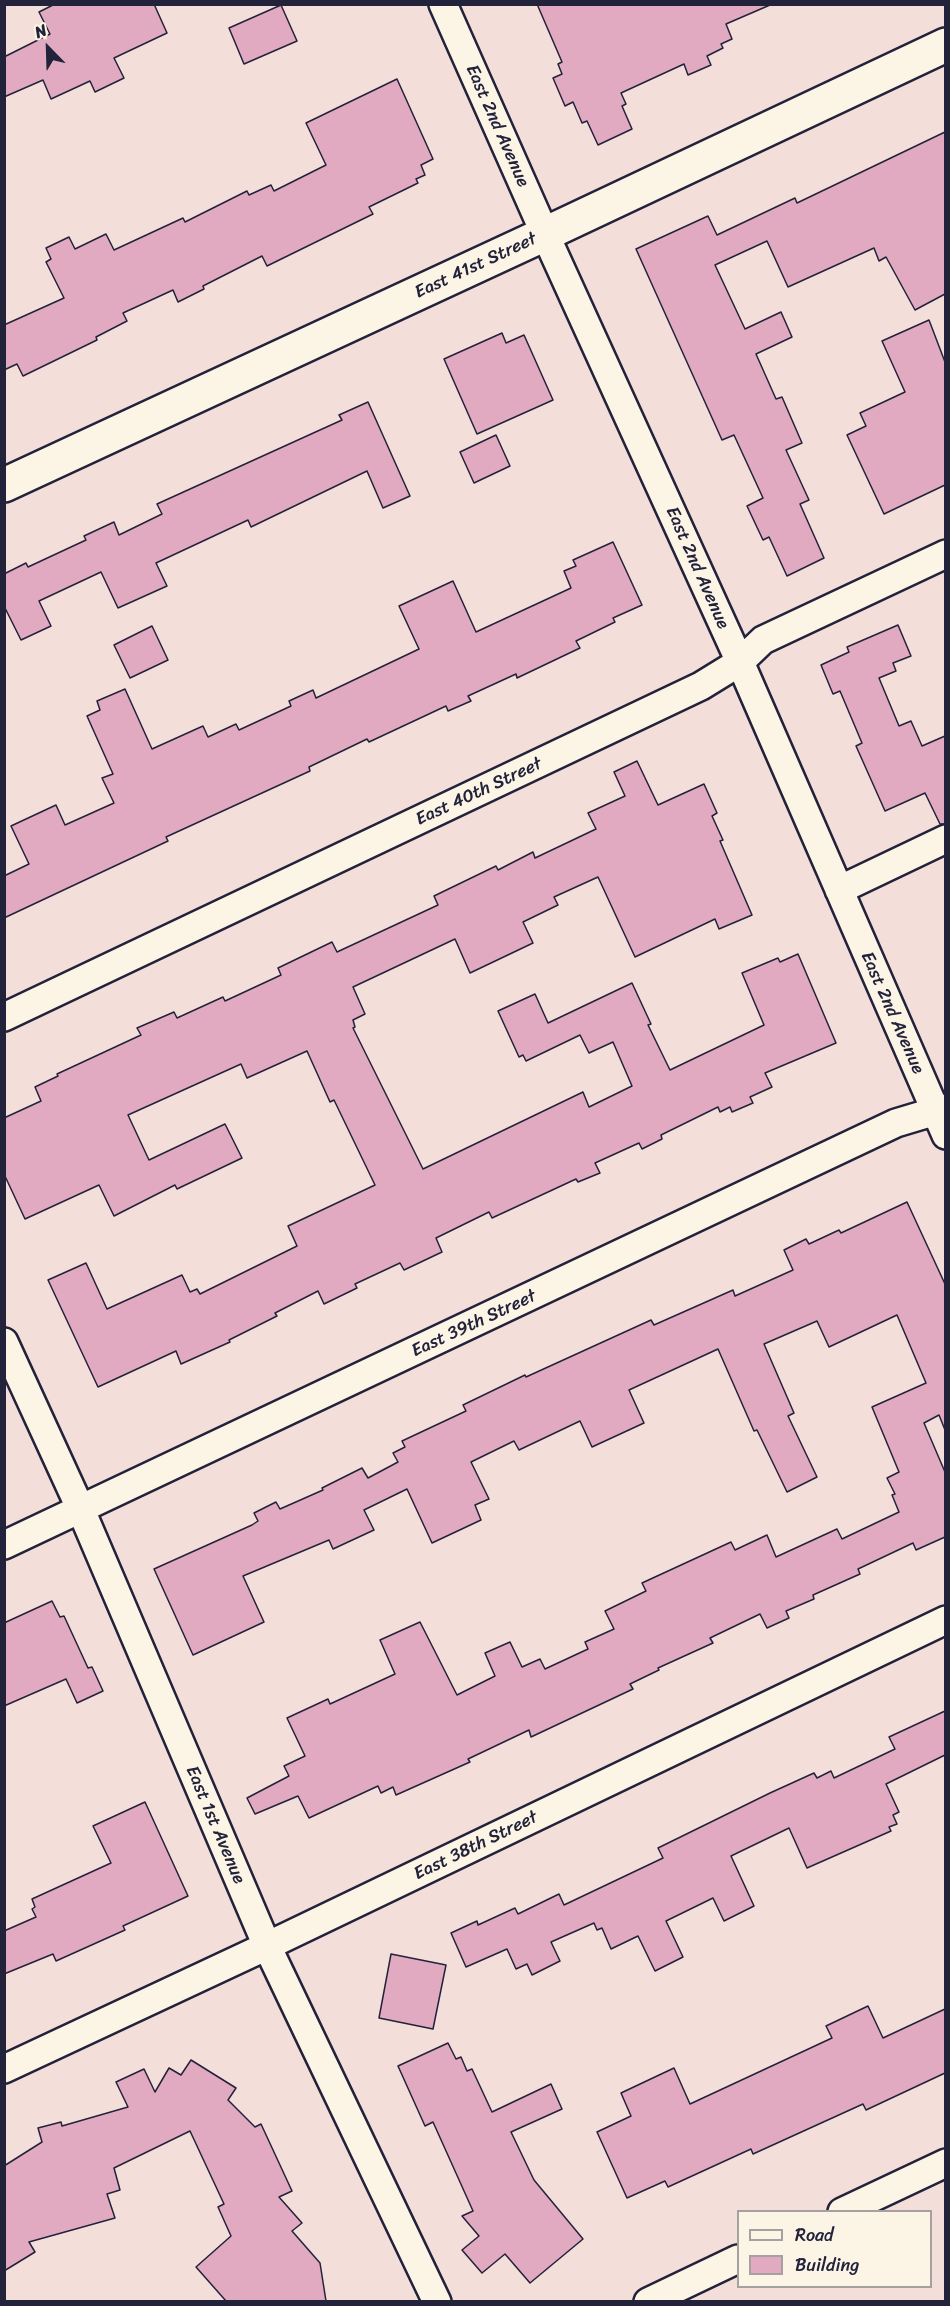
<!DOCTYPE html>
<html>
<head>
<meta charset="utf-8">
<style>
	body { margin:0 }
	#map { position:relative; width:950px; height:2306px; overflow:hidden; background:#f4deda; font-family:Sriracha,sans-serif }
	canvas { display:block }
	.frame { position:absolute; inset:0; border:6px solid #22223b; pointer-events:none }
	.legend { position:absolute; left:737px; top:2210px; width:195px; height:78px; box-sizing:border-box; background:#fcf5e5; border:2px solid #a5a1a1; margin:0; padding:8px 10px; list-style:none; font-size:18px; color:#22223b }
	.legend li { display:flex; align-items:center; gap:12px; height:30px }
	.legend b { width:30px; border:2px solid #a5a1a1 }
	.north { position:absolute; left:18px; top:18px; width:60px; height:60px; -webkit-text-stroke:4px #fcf5e5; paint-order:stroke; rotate:337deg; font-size:16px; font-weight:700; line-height:24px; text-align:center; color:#22223b }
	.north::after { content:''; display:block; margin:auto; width:21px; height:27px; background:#22223b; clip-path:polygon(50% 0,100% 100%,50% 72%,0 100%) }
</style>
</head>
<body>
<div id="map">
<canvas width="950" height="2306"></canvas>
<div class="frame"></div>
<ul class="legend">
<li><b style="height:8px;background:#fcf5e5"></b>Road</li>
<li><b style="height:16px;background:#e1aac1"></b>Building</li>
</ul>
<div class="north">N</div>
</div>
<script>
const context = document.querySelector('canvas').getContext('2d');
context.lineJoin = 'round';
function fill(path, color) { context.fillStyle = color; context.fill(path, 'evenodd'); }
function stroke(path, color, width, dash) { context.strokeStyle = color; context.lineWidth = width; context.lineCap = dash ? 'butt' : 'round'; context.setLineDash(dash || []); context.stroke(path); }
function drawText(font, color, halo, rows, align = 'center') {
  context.font = font + ' Sriracha,sans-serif'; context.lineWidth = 5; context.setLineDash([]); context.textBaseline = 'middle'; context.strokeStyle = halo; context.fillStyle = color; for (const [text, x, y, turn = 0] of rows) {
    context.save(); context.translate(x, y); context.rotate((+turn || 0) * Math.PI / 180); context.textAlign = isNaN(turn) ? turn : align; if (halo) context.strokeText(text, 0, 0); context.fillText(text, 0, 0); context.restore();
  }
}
const building = new Path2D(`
	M55,4H154L167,33L114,58L124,78L95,92L90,81L51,99L43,80L4,97V57L50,34L39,12Z
	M537,4H770V5L726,24L732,39L721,44L723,48L707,56L711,65L688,75L684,64L621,93L626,104L622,106L632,129L598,145L587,121L582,123L573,102L565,106L553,78L562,74L558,64L562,62Z
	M281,5L297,41L244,64L229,28Z
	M397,79L433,159L421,165L425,175L416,179L418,183L369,207L373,214L267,266L262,256L203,286L204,289L178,302L173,290L123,313L127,321L96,337L97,340L23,376L17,364L4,370V325L64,298L46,262L51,259L46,248L69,237L75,249L106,234L114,250L183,218L185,222L247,191L249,195L271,185L274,191L326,165L306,123Z
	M945,132V294L915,310L886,257L879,261L874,248L788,287L767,241L715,265L745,329L781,312L792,337L756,354L776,399L782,397L802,443L786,450L809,500L800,504L824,558L787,576L769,537L763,540L747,506L763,498L734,435L722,440L636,249L708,216L717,235L795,198L797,203Z
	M929,320L945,362V485L884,514L847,435L866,426L860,413L905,392L882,341Z
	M502,333L506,343L524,335L553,400L477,434L444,359Z
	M368,402L410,496L383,508L367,471L251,527L248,520L156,563L167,586L118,608L101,572L39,601L51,626L21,640L4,606V574L26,563L28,567L86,540L84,536L114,522L119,535L162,514L157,504L342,420L339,415Z
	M496,435L510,466L474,483L460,452Z
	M613,542L642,605L613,618L615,622L576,641L580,648L517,678L516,674L468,696L471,701L448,711L446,706L369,742L367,739L309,767L310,771L166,837L168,841L4,918V876L29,864L11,826L56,805L65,825L114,803L102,778L113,774L87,716L100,710L97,701L125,689L152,749L203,726L208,737L236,724L239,730L291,706L289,701L313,690L316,698L419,649L399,606L453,581L476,632L571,588L564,571L576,566L573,560Z
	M898,625L911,656L893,663L896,671L879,678L899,726L911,721L922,746L945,736V824H940L925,793L885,811L856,746L862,743L840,691L833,694L821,665L849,652L847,647Z
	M152,626L168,660L130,678L114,645Z
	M637,761L658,805L704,784L717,813L712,816L723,840L720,841L752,915L719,929L715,919L635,957L598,877L554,897L558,905L523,922L533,943L470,973L455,939L353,987L365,1014L353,1020L355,1027L353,1028L423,1169L583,1092L589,1107L632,1086L613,1042L589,1053L580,1035L526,1061L523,1055L519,1057L498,1011L535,994L548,1023L632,983L651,1024L648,1025L670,1070L764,1025L742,973L778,958L780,962L798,954L836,1043L765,1073L772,1087L750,1097L753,1103L732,1112L730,1107L720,1112L718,1107L661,1135L662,1139L642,1149L639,1143L595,1163L600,1173L578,1182L576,1179L492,1218L489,1212L436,1238L442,1252L404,1270L400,1263L355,1284L357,1288L324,1304L318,1291L275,1313L277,1316L229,1340L230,1342L181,1364L176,1351L98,1387L48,1280L86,1263L107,1309L182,1275L190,1292L197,1289L200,1294L297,1246L288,1226L375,1185L334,1100L330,1102L307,1051L247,1078L241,1064L128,1115L149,1160L225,1124L242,1158L177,1189L175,1185L114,1216L99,1185L25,1219L4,1174V1118L41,1101L35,1087L58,1076L57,1074L141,1035L137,1028L174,1012L177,1018L223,997L225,1001L281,975L278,968L332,942L337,952L438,905L434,896L496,866L498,870L533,852L535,858L596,829L588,813L625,796L614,772Z
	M907,1202L945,1284V1430L939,1415L924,1423L945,1472V1537L916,1550L913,1543L858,1569L860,1574L813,1595L814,1599L786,1611L789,1618L767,1628L760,1614L710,1638L713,1643L658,1668L659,1670L630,1684L633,1689L531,1737L529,1730L468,1759L470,1762L396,1795L393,1787L381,1793L378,1786L309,1818L298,1796L255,1814L247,1798L289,1776L284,1766L305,1756L287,1718L328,1699L330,1704L395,1674L380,1640L420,1622L457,1695L495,1676L485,1653L510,1642L522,1667L540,1659L545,1669L588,1649L585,1642L614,1629L605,1611L646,1591L642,1583L731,1542L735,1550L767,1535L776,1557L837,1529L842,1539L899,1512L892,1495L895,1494L887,1478L899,1472L872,1407L926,1383L897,1315L829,1347L817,1321L764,1344L794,1413L788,1416L817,1477L787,1492L757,1430L754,1431L718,1349L629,1390L644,1423L592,1447L580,1421L519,1450L514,1441L471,1462L489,1499L475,1505L481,1520L432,1543L407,1489L364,1510L374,1530L333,1549L329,1540L243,1576L264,1622L193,1655L154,1569L252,1525L258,1521L254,1513L276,1502L280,1509L323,1490L322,1488L362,1468L368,1478L398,1462L393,1453L405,1447L402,1441L466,1411L463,1405L525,1375L526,1377L651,1320L654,1325L733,1290L735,1296L793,1270L784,1250L806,1239L809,1244L839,1230L841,1233Z
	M52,1601L60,1617L64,1616L88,1668L92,1667L103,1691L77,1703L66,1679L4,1706V1623Z
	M945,1711V1755L886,1784L899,1812L893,1815L897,1824L889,1827L891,1831L807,1868L789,1828L731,1856L754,1906L724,1921L713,1898L666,1921L683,1957L655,1971L638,1936L611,1949L602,1928L597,1930L594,1923L551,1942L560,1961L532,1975L527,1964L516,1969L507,1949L466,1967L451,1933L477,1921L478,1925L515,1908L518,1914L559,1894L564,1905L663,1858L658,1848L770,1793L814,1773L817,1778L831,1771L834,1778L895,1749L889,1737Z
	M145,1802L188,1896L123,1926L125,1930L56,1961L53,1954L4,1974V1931L36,1917L32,1909L35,1907L32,1899L111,1863L93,1826Z
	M391,1954L446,1965L433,2029L379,2018Z
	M868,2006L883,2038L945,2009V2073L866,2110L863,2104L753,2154L751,2149L668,2187L665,2181L627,2198L597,2132L631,2116L621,2093L674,2068L690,2104L832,2038L826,2026Z
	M448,2043L456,2059L461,2057L467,2071L472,2069L492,2112L551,2084L562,2109L511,2132L534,2180L583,2239L530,2283L505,2254L482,2273L462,2250L479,2236L462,2216L473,2211L433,2122L425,2126L398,2066Z
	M191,2060L236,2088L228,2100L255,2127L261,2124L292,2191L279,2197L302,2223L292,2231L320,2263L326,2301H226L196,2267L231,2236L218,2207L224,2204L190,2131L114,2168L120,2190L107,2194L115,2218L29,2242L35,2252L4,2271V2166L42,2142L38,2128L61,2122L62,2126L128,2107L116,2082L144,2069L155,2092L169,2068L181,2075Z`);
const street = new Path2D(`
	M443,4L545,234L740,662L946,1135
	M839,890L946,839
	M4,1017L701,686L740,662L763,640L946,554
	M4,1342L81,1510L267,1946L437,2302
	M4,1545L896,1123L946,1108
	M4,2069L267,1946L946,1620
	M842,2212L946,2163
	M648,2302L738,2259`);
const secondary = new Path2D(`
	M4,485L545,234L946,45`);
const streetNames = [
	["East 2nd Avenue",497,126,66],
	["East 41st Street",476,266,-25],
	["East 2nd Avenue",697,568,66],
	["East 40th Street",479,792,-25],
	["East 2nd Avenue",892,1013,66],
	["East 39th Street",474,1324,-25],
	["East 1st Avenue",215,1825,67],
	["East 38th Street",476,1846,-26]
];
fill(building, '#e1aac1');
stroke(building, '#22223b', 1.5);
stroke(street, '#22223b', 32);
stroke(secondary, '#22223b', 38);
stroke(street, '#fcf5e5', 27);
stroke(secondary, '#fcf5e5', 33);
drawText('18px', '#22223b', '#fcf5e5', streetNames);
</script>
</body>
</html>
